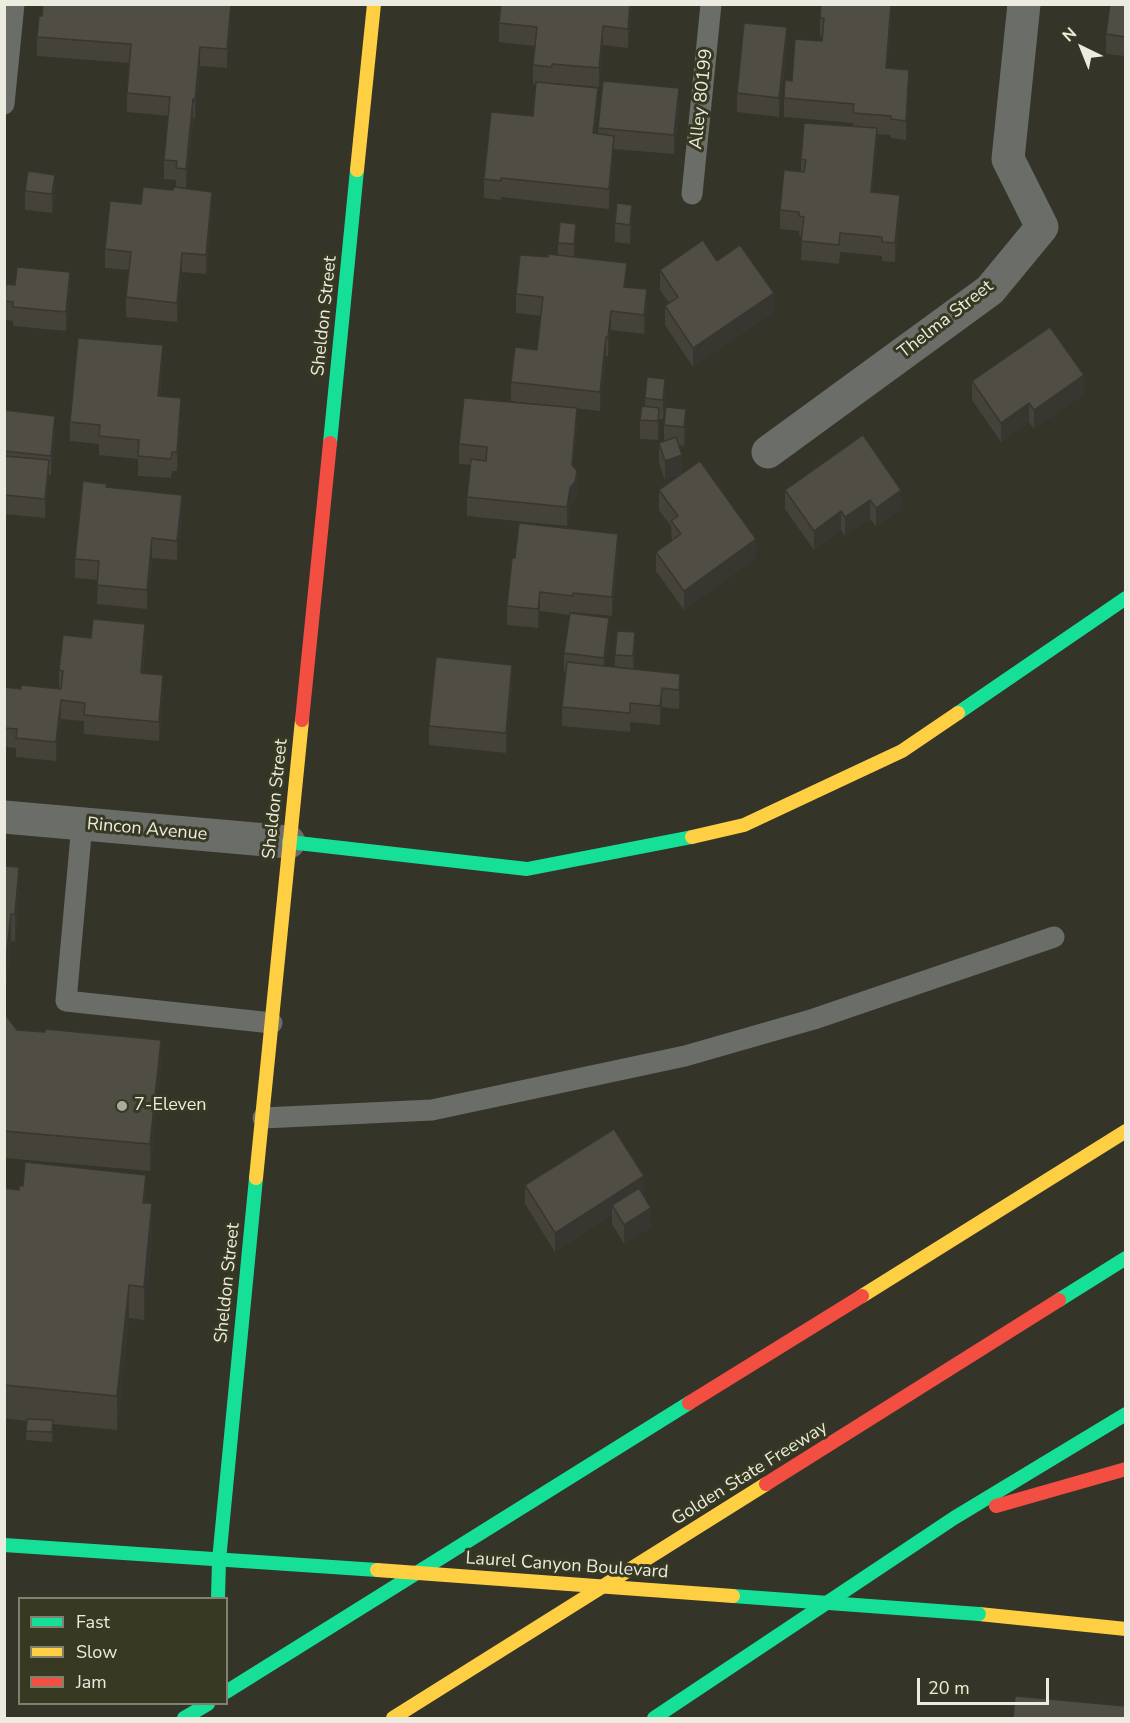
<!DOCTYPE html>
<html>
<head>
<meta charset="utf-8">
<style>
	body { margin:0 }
	#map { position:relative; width:1130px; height:1723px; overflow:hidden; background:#343428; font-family:"Nunito Sans",sans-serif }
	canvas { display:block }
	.frame { position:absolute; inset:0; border:6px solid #ebecdf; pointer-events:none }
	.legend { position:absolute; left:18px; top:1597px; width:210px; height:108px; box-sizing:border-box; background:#383923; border:2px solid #80816e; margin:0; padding:8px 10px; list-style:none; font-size:18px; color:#ebecdf }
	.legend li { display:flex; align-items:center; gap:12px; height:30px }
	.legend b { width:30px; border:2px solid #80816e }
	.north { position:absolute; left:1052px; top:18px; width:60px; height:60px; -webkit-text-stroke:4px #383923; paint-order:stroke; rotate:317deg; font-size:16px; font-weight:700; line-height:24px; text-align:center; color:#ebecdf }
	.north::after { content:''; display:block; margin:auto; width:21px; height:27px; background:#ebecdf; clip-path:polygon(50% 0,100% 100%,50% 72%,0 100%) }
	.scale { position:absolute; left:917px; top:1678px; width:132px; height:27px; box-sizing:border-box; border:3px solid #ebecdf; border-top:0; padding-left:8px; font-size:18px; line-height:21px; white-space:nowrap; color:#ebecdf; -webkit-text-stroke:4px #383923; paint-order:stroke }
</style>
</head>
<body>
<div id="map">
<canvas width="1130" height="1723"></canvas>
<div class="frame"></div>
<ul class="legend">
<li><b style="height:8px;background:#16e098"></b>Fast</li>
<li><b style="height:8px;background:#ffcf43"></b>Slow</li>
<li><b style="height:8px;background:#f24e42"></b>Jam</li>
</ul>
<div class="north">N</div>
<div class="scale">20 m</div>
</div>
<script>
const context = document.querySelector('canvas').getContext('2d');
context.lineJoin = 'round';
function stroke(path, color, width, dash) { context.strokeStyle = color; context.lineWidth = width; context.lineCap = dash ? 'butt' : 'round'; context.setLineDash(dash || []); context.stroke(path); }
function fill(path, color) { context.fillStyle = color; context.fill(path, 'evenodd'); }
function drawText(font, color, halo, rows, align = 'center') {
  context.font = font + ' "Nunito Sans",sans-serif'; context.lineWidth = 6; context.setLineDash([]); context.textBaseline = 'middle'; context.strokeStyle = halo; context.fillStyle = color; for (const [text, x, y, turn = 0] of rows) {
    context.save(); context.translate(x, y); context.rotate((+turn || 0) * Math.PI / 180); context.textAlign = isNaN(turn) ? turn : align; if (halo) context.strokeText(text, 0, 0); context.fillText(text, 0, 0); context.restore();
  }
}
const lane = new Path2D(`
	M4,104L14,4
	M692,194L711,4
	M82,824L66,1001L272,1023
	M263,1118L432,1110L685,1056L814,1019L1054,937`);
const street = new Path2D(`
	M768,452L990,290L1042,227L1008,159L1024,4
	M4,817L289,842`);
const fast = new Path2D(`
	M330,443L357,170
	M958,713L1126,598
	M289,842L527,869L692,837
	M1059,1300L1126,1258
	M4,1545L377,1570
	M218,1598L219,1560L256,1178
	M226,1692L689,1403
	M184,1718L208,1704
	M654,1718L954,1518L1126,1414`);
const slow = new Path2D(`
	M357,170L374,4
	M692,837L744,825L902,751L958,713
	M256,1178L302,720
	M862,1296L1126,1131
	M979,1614L1126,1629
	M393,1718L766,1484`);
const jam = new Path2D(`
	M302,720L330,443
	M689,1403L862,1296
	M766,1484L1059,1300
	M996,1506L1126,1469`);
const fastBridge = new Path2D(`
	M733,1596L979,1614`);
const slowBridge = new Path2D(`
	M377,1570L733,1596`);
const wall = new Path2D(`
	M632,4L628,48L603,45L599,87L552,83L598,107L595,133L598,134V128L679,108L674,154L614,149L609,209L501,197V200L484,198V179L533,116L536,84H533V65L535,46L499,42V23Z
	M821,4H892V6H891V22L887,68L909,89L906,140L891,138V135L877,134V147L872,192L900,214L895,262L882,261V256L840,252L839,264L801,260L802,236L799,235V231L780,229V210L801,172V159L853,126V123L784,117V98L792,81L822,41L823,37H820V18Z
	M1125,4V56L1106,54V34Z
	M42,16L231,23L227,68L200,66L195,119L193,118L186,188L176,187V180L164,179V160L168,116L127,112V93L130,63L37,56V37Z
	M787,46L779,117L737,112V93Z
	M25,191L55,194L52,213L25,210Z
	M212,211L206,274L182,272L177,322L126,317V297L129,270L105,268V249Z
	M615,223L632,224L630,244L615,242Z
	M558,243H576L574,257L627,282L626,287L647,308L644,334L611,330L608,356H606L600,411L511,401V382L537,350L541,316L516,313V294L558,255Z
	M717,261L774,312L693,367L665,325V306L669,303L660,290V270Z
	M70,291L66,331L13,326V321L5,320V301Z
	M163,364L160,396L181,417L177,471H172L171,478L138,476V459L99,455V444L70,441V422Z
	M972,381L1084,394L1034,429L1029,422L1001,442L972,400Z
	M645,398H665L663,419H659L658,440L640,439V420L645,406Z
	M666,407L686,428L684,446L679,445L682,474L756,558L684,610L656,571V552L672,541L671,526L659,510V490L681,474L665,480L659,463V443L664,442V425Z
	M4,410L55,435L51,475H49L45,518L4,514Z
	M577,427L573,467L577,490L575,501L570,507L567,526L467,516V497L471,465L459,464V444Z
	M863,435L901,509L876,527L870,519L845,536L841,530L814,550L785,509V490Z
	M107,487L182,514L177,560L152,558L147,609L97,604L98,580L75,578V559Z
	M618,553L612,616L573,612V614L609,637L605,666L615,667V655L635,651L634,669L680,674V693L679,709L662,707L660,725L630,722V732L562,726V707L566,672H564V653L570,615L540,611L538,628L507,625V606Z
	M145,643L143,673L163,694L159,741L84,734V721L61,719L56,761L16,757V748L4,747V687L21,689L59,688V670Z
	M512,684L506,753L429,745V726Z
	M4,866L19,894L15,942L11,941L4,1003Z
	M4,1013L17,1030L161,1067L150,1171L4,1158Z
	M525,1185L644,1195L651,1227L624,1244L612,1224V1215L555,1252L525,1204Z
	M4,1188L146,1203L152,1237L144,1320L129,1318L117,1430L53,1424L52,1442L26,1440V1421L4,1418Z`);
const shadedWall = new Path2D(`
	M231,4V23L227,68V49Z
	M630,4H632L628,48V29Z
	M891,4V22L886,87V68Z
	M603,26V45L599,87V68Z
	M787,27V46L779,117V98Z
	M200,47V66L195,119V100Z
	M909,70V89L906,140V121Z
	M598,88V107L593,152V133Z
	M679,88V108L674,154V135Z
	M193,99V118L186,188V169Z
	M877,128V147L871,211V192Z
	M614,136V155L609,209V189Z
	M55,175V194L52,213V194Z
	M212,192V211L206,274V255Z
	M900,195V214L895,262V243Z
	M632,205V224L630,244V225Z
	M576,224V243L574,263V244Z
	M182,253V272L177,322V303Z
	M627,263V282L624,306V287Z
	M70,272V291L66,331V312Z
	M647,289V308L644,334V315Z
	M774,293V312L693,367V348Z
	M611,311V330L608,356V337Z
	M606,337V356L600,411V392Z
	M163,345V364L158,415V396Z
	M1084,375V394L1034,429V410Z
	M665,379V398L663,419V400Z
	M181,398V417L177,471V452Z
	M1029,403V422L1001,442V423Z
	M577,408V427L572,485V465Z
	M659,408V427L658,440V421Z
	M686,409V428L684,446V427Z
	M55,416V435L51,475V456Z
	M682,455V474L665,480V461Z
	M49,460V479L45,518V499Z
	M577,471V490L575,501L570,507L567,526V507L570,488Z
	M901,490V509L876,527V508Z
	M182,495V514L177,560V541Z
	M870,500V519L845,536V517Z
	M841,511V530L814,550V531Z
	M618,534V553L612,616V597Z
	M152,538V558L147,609V590Z
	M756,539V558L684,610V591Z
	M540,592V611L538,628V609Z
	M609,618V637L604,677V658Z
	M145,624V643L141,692V673Z
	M635,632V651L633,675V656Z
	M512,665V684L506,753V733Z
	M680,674V693L679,709V690Z
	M163,675V694L159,741V722Z
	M662,688V707L660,725V706Z
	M61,700V719L56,761V742Z
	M19,867V894L15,942V914Z
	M11,914V941L4,1003V976Z
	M161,1040V1067L150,1171V1144Z
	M146,1175V1209L143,1203Z
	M644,1176V1195L616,1212L612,1205V1215L555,1252V1233Z
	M152,1203V1237L144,1320V1287Z
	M651,1208V1227L624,1244V1225Z
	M129,1285V1318L117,1430V1396Z`);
const building = new Path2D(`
	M43,4H231L227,49L200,47L195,100L193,99L186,169L176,168L177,161L164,160L170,97L127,93L131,44L37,37L39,16H42Z
	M501,4H630L628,29L603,26L599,68L552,64V67L533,65L537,27L499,23Z
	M821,4H891L886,68L909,70L906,121L891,119V116L853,113L854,104L784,98L785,80L792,81L795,39L822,41L824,18H820Z
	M1110,4H1125V37L1106,34Z
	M744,23L787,27L779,98L737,93Z
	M603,81L679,88L674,135L598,128Z
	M536,82L598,88L593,133L614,136L609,189L501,178V181L484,179L491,112L533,116Z
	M804,123L877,128L871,192L900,195L895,243L882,242V237L840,233L839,245L801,241L804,217L799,216V212L780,210L784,170L804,172L806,160L801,159Z
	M28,171L55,175L52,194L25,191Z
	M143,187L173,190L174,187L212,192L206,255L182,253L177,303L126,297L131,252L105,249L110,201L141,204Z
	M617,203L632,205L630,225L615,223Z
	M560,222L576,224L574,244L558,243Z
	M703,240L717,261L740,245L774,293L693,348L665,306L678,297L660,270Z
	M548,254L627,263L624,287L647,289L644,315L611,311L608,337H606L600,392L511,382L515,347L537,350L543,297L516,294L520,255L548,257Z
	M17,267L70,272L66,312L13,307V302L5,301L6,284L15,285Z
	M1050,327L1084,375L1034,410L1029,403L1001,423L972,381Z
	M78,338L163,345L158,396L181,398L177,452H172L171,459L138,456L139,440L99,436L100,425L70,422Z
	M647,377L665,379L663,400L645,398Z
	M464,398L577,408L572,465L577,471L575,482L570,488L567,507L467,497L471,459L486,461L487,447L459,444Z
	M642,406L659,408L658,421L640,420Z
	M666,407L686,409L684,427L664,425Z
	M4,410L55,416L51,456L4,451Z
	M863,435L901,490L876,508L870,500L845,517L841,511L814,531L785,490Z
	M676,437L682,455L665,461L659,443Z
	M4,456L49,460L45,499L4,495Z
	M700,461L756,539L684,591L656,552L681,534L671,521L678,516L659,490Z
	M83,481L107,484L106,487L182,495L177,541L152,538L147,590L97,585L99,561L75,559Z
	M519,523L618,534L612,597L573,593V596L540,592L538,609L507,606L512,558H515Z
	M570,613L609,618L604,658L564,653Z
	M93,619L145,624L141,673L163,675L159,722L84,715L85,703L61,700L56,742L16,738L17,729L4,728V687L21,689V685L61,689L63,671L59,670L63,635L91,638Z
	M617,631L635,632L633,656L615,655Z
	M436,657L512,665L506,733L429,726Z
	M567,662L680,674L679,690L662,688L660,706L630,703V713L562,707Z
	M4,866L19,867L15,914H11L4,976Z
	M4,1013L17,1030L45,1032V1029L161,1040L150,1144L4,1131Z
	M614,1129L644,1176L555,1233L525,1185Z
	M25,1162L146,1175L143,1203H152L144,1287L129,1285L117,1396L4,1385V1188L19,1190V1186H23Z
	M639,1188L651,1208L624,1225L612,1205Z
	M27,1419L53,1420L52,1432L26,1431Z
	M1015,1696L1125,1706V1719H1013Z`);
const markers = [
	[122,1106,6,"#abac9f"]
];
const streetNames = [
	["Alley 80199",702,99,-84],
	["Sheldon Street",325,316,-84],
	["Thelma Street",946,320,-38],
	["Sheldon Street",276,799,-84],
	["Rincon Avenue",147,830,5],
	["Sheldon Street",228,1283,-84],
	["Golden State Freeway",750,1474,-32],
	["Laurel Canyon Boulevard",567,1566,4]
];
const poiNames = [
	["7-Eleven",134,1106]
];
stroke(lane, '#6b6e68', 21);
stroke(street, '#6b6e68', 33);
stroke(fast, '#16e098', 14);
stroke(slow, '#ffcf43', 14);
stroke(jam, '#f24e42', 14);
stroke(fastBridge, '#16e098', 14);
stroke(slowBridge, '#ffcf43', 14);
fill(wall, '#45423a');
fill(shadedWall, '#383630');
fill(building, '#504d44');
stroke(building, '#383630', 1.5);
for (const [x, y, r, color] of markers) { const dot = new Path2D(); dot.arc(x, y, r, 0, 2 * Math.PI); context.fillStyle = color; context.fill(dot); stroke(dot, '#383923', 2); }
drawText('18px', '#ebecdf', '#383923', streetNames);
drawText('18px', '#ebecdf', '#383923', poiNames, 'left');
</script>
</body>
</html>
